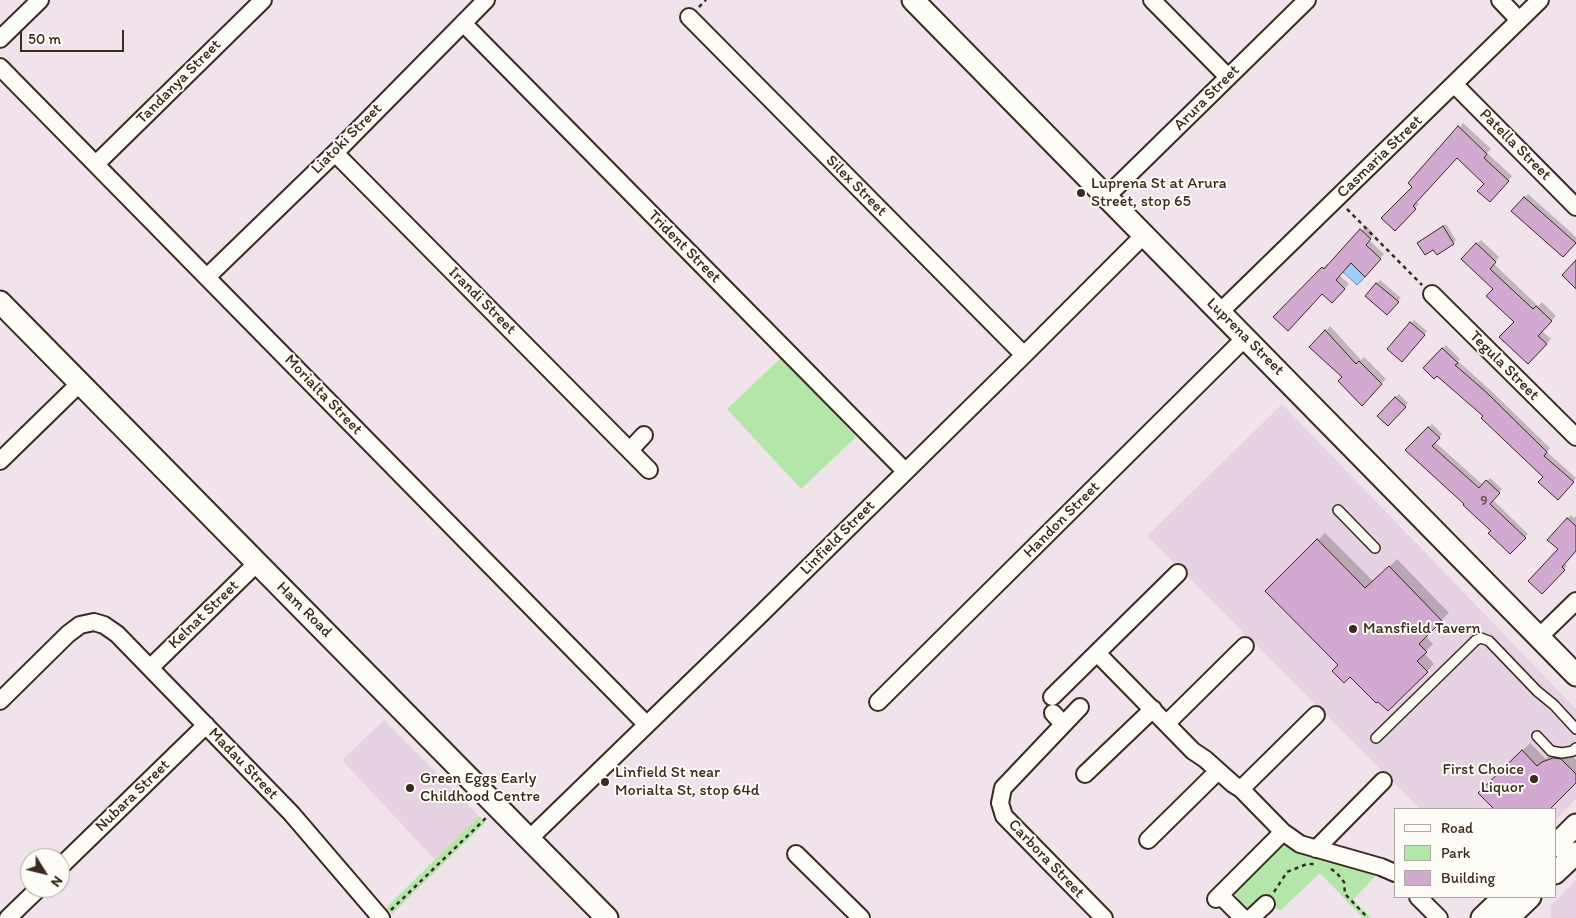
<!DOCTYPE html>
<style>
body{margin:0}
#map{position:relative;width:1576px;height:918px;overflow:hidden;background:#f0e3ec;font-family:Itim,sans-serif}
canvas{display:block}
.legend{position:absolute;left:1394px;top:808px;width:162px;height:90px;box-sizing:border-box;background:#fdfcf7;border:1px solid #afa8a0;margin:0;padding:6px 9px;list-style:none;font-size:15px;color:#3b2a1e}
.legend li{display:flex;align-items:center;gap:10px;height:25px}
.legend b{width:25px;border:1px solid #afa8a0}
.north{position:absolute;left:20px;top:848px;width:50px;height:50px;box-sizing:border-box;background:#fdfcf7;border:1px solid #afa8a0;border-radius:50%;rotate:126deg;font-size:14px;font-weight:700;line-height:20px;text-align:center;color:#3b2a1e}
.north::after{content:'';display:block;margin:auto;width:18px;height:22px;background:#3b2a1e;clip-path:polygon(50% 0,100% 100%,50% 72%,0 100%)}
.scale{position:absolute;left:20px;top:30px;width:104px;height:22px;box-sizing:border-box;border:2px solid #3b2a1e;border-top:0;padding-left:6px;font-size:15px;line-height:18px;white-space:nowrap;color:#3b2a1e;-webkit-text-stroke:4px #fdfcf7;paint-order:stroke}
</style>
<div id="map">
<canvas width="1576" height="918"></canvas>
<ul class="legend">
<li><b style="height:6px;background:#fdfcf7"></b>Road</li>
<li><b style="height:14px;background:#b3e7a9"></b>Park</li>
<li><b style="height:14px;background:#d2aad1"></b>Building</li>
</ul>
<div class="north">N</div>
<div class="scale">50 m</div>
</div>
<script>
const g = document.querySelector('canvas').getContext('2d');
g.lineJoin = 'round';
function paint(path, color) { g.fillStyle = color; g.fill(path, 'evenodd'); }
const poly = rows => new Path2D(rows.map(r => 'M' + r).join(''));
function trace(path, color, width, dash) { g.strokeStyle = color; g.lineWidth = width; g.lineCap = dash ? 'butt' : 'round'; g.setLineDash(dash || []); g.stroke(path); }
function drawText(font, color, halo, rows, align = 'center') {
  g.font = font + ' Itim,sans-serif'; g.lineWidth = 4; g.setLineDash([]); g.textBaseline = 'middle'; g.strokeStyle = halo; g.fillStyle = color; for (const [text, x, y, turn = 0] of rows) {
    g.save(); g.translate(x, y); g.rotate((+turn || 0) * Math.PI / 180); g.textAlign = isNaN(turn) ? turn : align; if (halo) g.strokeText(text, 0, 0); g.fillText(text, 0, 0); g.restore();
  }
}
paint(poly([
 [1282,404,1576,709,1576,799,1555,820,1555,809,1420,809,1147,536],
 [384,720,479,816,435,860,342,760],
 [1576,880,1576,918,1551,918,1550,906]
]), '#e7d2e4');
paint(poly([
 [782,357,856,437,801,489,727,409],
 [479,816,485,823,392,914,386,908],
 [1282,844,1294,851,1378,873,1353,900,1371,918,1363,918,1320,873,1280,911,1264,896,1253,907,1248,909,1243,906,1239,902,1234,891]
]), '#b3e7a9');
const water = poly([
 [1351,263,1365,277,1357,285,1343,272,1351,263]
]);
paint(water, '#9fcefa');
trace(water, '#778ca2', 1);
paint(poly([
 [1463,123,1491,149,1487,153,1512,176,1490,201,1486,184,1457,156,1416,201,1419,204,1395,229,1413,187],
 [1528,194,1576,237,1576,241,1563,255,1513,211],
 [1446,224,1456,240,1453,243,1434,248,1418,243],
 [1366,226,1374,234,1369,240,1384,254,1365,275,1351,262,1339,275,1349,284,1332,301,1323,293,1275,317,1327,264,1329,265],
 [1481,240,1499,257,1494,264,1538,306,1542,302,1556,316,1542,331,1551,339,1528,363,1516,322,1494,289,1463,259],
 [1380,280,1401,298,1387,314,1367,295],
 [1414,320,1427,331,1405,357,1411,323],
 [1330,326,1361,360,1364,357,1386,379,1362,404,1344,377,1311,347],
 [1446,345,1460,359,1458,361,1489,389,1550,448,1547,452,1576,478,1558,498,1545,476,1484,416,1437,374,1424,368],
 [1399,394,1408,403,1388,424,1378,416],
 [1432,424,1442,434,1435,442,1483,485,1490,478,1502,489,1493,500,1528,534,1510,553,1492,531,1466,504,1407,450],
 [1571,515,1574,518,1576,516,1576,550,1565,563,1567,566,1542,592,1560,549,1567,519],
 [1325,533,1374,582,1397,559,1449,613,1425,636,1433,644,1424,653,1434,664,1388,710,1340,665,1266,591],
 [1530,743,1546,759,1550,755,1569,752,1576,760,1576,782,1548,809,1495,809,1480,793]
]), '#0003');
const building = poly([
 [1458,126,1487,154,1484,158,1509,181,1490,202,1477,191,1484,184,1457,158,1413,206,1416,209,1395,231,1381,218,1412,187,1408,183,1458,126],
 [1524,197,1576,243,1563,257,1511,211,1524,197],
 [1443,226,1454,244,1437,255,1433,250,1425,255,1417,243,1443,226],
 [1360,229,1371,239,1366,245,1381,259,1365,277,1351,263,1336,280,1345,289,1332,303,1322,294,1288,331,1273,317,1322,267,1324,269,1360,229],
 [1476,243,1496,262,1490,269,1533,309,1536,306,1552,321,1538,336,1547,344,1528,364,1499,337,1514,322,1486,296,1493,289,1461,259,1476,243],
 [1576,260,1576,289,1562,275,1576,260],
 [1376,283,1399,302,1387,315,1365,296,1376,283],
 [1410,322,1425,335,1402,362,1387,349,1410,322],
 [1325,330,1356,364,1359,361,1382,384,1362,406,1338,381,1342,377,1309,347,1325,330],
 [1442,348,1458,363,1455,365,1486,392,1547,452,1544,456,1574,482,1558,500,1538,482,1543,477,1481,418,1483,416,1437,376,1434,379,1423,368,1442,348],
 [1395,397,1406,407,1388,426,1377,416,1395,397],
 [1428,427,1440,438,1432,446,1479,488,1486,480,1500,493,1490,504,1526,538,1510,554,1488,533,1491,531,1463,505,1464,504,1405,450,1428,427],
 [1567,518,1576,526,1576,551,1562,567,1565,570,1542,594,1528,581,1558,549,1547,540,1567,518],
 [1317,539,1365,588,1389,566,1442,621,1419,644,1427,652,1417,661,1428,672,1388,711,1378,702,1376,703,1350,677,1344,683,1332,671,1338,665,1265,591,1317,539],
 [1522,750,1537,766,1542,762,1553,758,1561,759,1576,774,1576,783,1550,809,1494,809,1478,793,1522,750]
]);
paint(building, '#d2aad1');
trace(building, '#3b2a1e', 1);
const service = poly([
 [1338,510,1375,548],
 [1537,736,1551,751,1562,753,1573,751,1576,748],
 [1376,738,1476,640,1481,638,1489,641,1537,691,1554,705,1576,729]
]);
const minor = poly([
 [1152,0,1228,77],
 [1500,0,1519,20],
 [689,17,1024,355],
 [463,23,905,471],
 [0,39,40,0],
 [0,67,646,724],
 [1454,84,1576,207],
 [335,153,649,470],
 [96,164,263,0],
 [1107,196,1307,0],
 [207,277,335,153,486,0],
 [1432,294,1576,437],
 [1220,312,1540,0],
 [630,450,644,435],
 [0,461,80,383],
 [1539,637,1576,601],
 [1097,653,1193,751,1205,759,1233,784,1241,789,1283,832,1300,844,1381,867,1395,873],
 [150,668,258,562],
 [1052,697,1178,573],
 [0,701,68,634,80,625,94,622,104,625,117,634,291,813,381,918],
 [878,702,1246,337],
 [1080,707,1003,788,1000,803,1004,816,1104,918],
 [1053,713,1063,724],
 [1167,723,1245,646],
 [1085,774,1153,709],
 [1241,789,1316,715],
 [529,839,759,616,1024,355,1144,235],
 [1148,840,1218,771],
 [1316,849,1383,781],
 [796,854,861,918],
 [60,867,206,725],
 [1418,897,1439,918],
 [1216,899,1283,832],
 [1225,900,1243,918],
 [8,918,39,888],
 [1251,918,1266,904]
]);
const tertiary = poly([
 [913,0,1576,675],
 [0,302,607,918],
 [1555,846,1576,825],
 [1555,873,1576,853],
 [1482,918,1504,897],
 [1508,918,1530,897]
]);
trace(service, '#3b2a1e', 12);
trace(minor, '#3b2a1e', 20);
trace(tertiary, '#3b2a1e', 25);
trace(poly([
 [699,7,706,0],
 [1347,209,1422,285],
 [1331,869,1336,872,1344,882,1345,894,1368,918],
 [1274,892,1287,872,1307,864,1314,864],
 [391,910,486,818]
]), '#3b2a1e', 2.5, [4, 4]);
trace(service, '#fdfcf7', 9);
trace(minor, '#fdfcf7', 16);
trace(tertiary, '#fdfcf7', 21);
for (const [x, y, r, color] of [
 [1081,193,5,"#3b2a1e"],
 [1353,629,5,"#3b2a1e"],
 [1534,779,5,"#3b2a1e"],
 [605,782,5,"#3b2a1e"],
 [410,788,5,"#3b2a1e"]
]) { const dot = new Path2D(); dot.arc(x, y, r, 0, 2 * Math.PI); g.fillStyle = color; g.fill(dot); trace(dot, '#fdfcf7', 2); }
drawText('14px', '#614a4b', null, [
 ["9",1484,501]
]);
drawText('16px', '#3b2a1e', '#fdfcf7', [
 ["Tandanya Street",179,82,-45],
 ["Arura Street",1207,98,-45],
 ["Liatoki Street",347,139,-45],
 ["Patella Street",1515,145,45],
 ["Casmaria Street",1380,157,-44],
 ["Silex Street",856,186,45],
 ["Trident Street",684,247,45],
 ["Irandi Street",482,301,45],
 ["Luprena Street",1245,337,45],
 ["Tegula Street",1504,366,45],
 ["Morialta Street",323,395,46],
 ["Handon Street",1062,520,-45],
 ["Linfield Street",838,538,-45],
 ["Ham Road",304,610,45],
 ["Kelnat Street",204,615,-44],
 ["Madau Street",243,764,46],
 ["Nubara Street",133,796,-44],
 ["Carbora Street",1046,859,46]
]);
drawText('16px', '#3b2a1e', '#fdfcf7', [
 ["Luprena St at Arura",1091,184],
 ["Street, stop 65",1091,202],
 ["Mansfield Tavern",1363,629],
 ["First Choice",1524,770,"right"],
 ["Liquor",1524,788,"right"],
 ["Linfield St near",615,773],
 ["Morialta St, stop 64d",615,791],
 ["Green Eggs Early",420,779],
 ["Childhood Centre",420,797]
], 'left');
</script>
